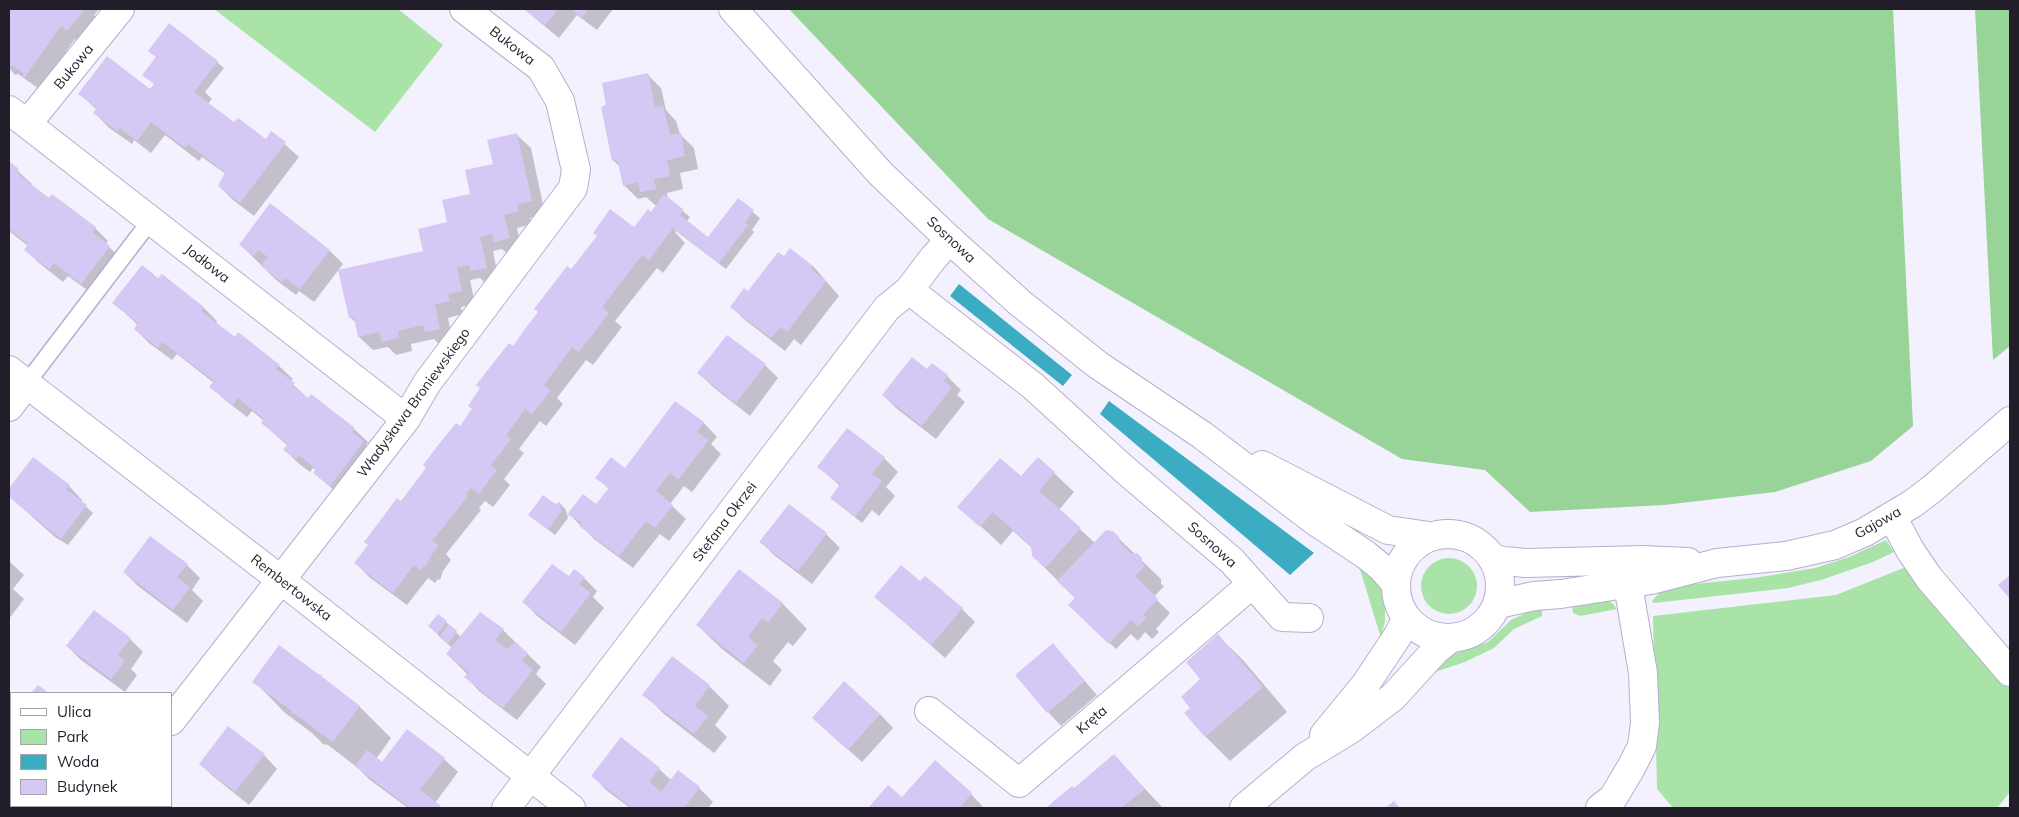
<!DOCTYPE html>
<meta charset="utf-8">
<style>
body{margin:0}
#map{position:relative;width:2019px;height:817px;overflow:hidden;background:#f4f1fe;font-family:Mulish,sans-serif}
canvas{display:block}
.frame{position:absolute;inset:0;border:10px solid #211e2a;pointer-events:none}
.legend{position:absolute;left:10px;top:692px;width:162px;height:115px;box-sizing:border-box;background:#fff;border:1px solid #a6a5aa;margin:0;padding:6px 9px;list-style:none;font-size:15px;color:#211e2a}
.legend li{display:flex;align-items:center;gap:10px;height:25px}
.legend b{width:25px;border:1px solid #a6a5aa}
</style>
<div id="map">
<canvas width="2019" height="817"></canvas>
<div class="frame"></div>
<ul class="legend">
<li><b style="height:6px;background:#fff"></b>Ulica</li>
<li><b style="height:14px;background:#a9e3a8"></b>Park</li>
<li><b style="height:14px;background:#3cacc3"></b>Woda</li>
<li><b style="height:14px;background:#d5c8f5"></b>Budynek</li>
</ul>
</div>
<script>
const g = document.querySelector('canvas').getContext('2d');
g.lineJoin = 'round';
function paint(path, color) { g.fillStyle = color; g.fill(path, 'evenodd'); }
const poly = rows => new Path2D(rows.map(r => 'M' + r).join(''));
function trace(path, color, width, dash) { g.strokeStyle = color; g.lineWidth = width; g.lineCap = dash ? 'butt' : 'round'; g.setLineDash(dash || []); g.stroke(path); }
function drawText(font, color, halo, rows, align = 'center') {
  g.font = font + ' Mulish,sans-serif'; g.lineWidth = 4; g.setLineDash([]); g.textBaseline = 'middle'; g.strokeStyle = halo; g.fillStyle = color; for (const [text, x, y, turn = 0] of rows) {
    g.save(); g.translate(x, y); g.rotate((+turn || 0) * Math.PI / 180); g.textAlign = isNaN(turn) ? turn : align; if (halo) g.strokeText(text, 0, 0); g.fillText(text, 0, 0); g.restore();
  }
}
paint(poly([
 [214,9,398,9,443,45,375,132],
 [1886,540,1894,552,1873,562,1821,580,1788,588,1654,603,1652,601,1660,592,1674,586,1754,578,1815,568,1849,557],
 '1421 586a28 28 0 1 1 56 0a28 28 0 1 1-56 0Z',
 [1921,561,2010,681,2010,792,1997,808,1673,808,1657,789,1653,616,1836,595],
 [1358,563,1379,583,1383,592,1385,602,1385,621,1381,638],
 [1606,599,1612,603,1617,609,1580,616,1573,613,1572,603],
 [1542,608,1542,616,1514,629,1494,648,1465,662,1435,672,1452,655,1488,642,1511,620,1528,612]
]), '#a9e3a8');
paint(poly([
 [789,9,1893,9,1913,426,1871,461,1775,492,1664,505,1530,512,1485,470,1402,459,988,219],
 [1975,9,2010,9,2010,346,1993,360]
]), '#98d498');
paint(poly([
 [959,284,1072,375,1063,386,950,296],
 [1109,401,1314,553,1290,575,1100,414]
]), '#3cacc3');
paint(poly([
 [9,9,99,9,94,15,99,21,82,43,75,39,66,51,72,57,46,94,18,74,15,75,9,68],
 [524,9,613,9,597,30,577,15,559,38],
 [150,51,217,62,224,68,205,92,212,99,208,104,234,124,266,140,272,133,299,157,254,216,233,200,219,186,226,174,202,157,199,161,165,135,151,153,134,140,132,144,108,127,95,113,97,110,80,94,150,91,155,85,144,75,157,58],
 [648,75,661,88,666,110,676,121,680,134,694,148,698,169,680,173,683,189,667,193,668,199,690,217,686,222,709,239,738,200,760,218,752,230,754,232,726,269,676,231,675,232,685,243,663,273,657,268,615,321,622,327,593,365,586,360,577,372,557,398,563,404,546,426,540,421,519,449,524,453,504,479,510,485,493,507,485,501,479,508,481,510,446,554,451,560,443,571,440,580,438,579,435,583,428,578,407,605,369,577,356,563,460,427,513,348,572,271,634,229,658,205,655,205,646,197,638,199,624,185,620,167,613,160,608,106],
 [517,135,531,148,545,214,530,218,532,224,517,228,522,252,509,255,502,249,493,251,499,281,486,284,480,278,470,280,475,304,461,307,463,314,448,318,453,342,440,345,434,339,411,344,412,351,396,355,388,347,373,350,359,337,357,324,350,317,425,252],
 [9,163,32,184,31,186,95,228,108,241,106,244,123,260,95,296,68,276,63,282,39,263,26,250,28,246,9,231],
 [270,205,330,251,343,264,314,302,299,291,296,295,276,280,240,244],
 [813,266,839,296,801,345,794,339,785,351,745,320,731,306,748,292],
 [162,275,204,308,217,321,216,323,235,338,279,366,293,379,290,382,309,399,354,429,368,442,366,445,376,456,344,499,314,473,316,470,313,468,310,472,298,463,285,450,288,446,262,423,264,421,252,411,247,417,225,400,211,387,214,383,177,354,172,360,149,343,135,329,138,325,114,303,158,279],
 [765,365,778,378,750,416,713,387,699,373],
 [928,371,947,376,961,390,957,395,965,402,936,439,897,409,883,395],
 [675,403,704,423,717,437,711,444,721,454,692,492,684,486,670,504,686,519,669,541,660,534,633,568,594,539,570,515,596,506,609,489,597,478,625,470],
 [847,430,884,458,898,472,886,487,895,496,879,516,872,510,862,523,831,498,840,486,819,467],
 [33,459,69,486,82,500,81,502,93,513,68,545,55,537,9,496,9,490],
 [1054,473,1074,492,1059,510,1095,543,1112,532,1161,579,1161,584,1164,586,1154,597,1170,613,1156,629,1159,632,1152,639,1145,632,1138,641,1131,634,1116,649,1090,625,1076,599,1033,556,1032,548,1013,531,1001,545,959,506,1021,478],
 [560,503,566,510,568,518,555,535,529,514],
 [789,505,826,534,840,548,812,584,774,555,761,542],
 [9,561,24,575,13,589,24,599,9,619],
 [187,565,200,578,192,590,203,601,187,623,138,586,124,572],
 [739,570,783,604,807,629,793,646,788,642,773,661,782,670,770,686,722,649,697,625],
 [569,578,584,578,597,591,593,597,604,608,575,645,537,616,524,602],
 [921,583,962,609,975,622,945,658,901,619],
 [480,613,503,630,541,667,536,674,546,684,517,720,479,691,466,677,468,675,447,654,452,648,436,633,446,622,461,637],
 [1218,636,1243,660,1287,712,1230,761,1205,736,1192,708],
 [130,639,143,652,131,669,137,675,125,692,81,660,67,646],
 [1053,645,1097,695,1061,726,1048,712],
 [672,658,709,686,729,706,715,725,727,737,714,753,664,714,644,694],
 [254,681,328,683,359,706,391,738,376,759,382,764,444,759,458,772,435,803,441,808,408,808,370,780,358,768,328,745,323,744,312,733,285,713],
 [880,714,893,728,862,762,827,731],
 [264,755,277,769,249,805,214,777,200,764],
 [1114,756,1163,808,1052,808,1050,806,1074,789],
 [935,762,971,794,984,808,869,808,888,787,903,799],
 [659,769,672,781,679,772,699,788,713,802,708,808,630,808,606,790,593,776],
 [9,787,11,789,11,806,26,806,24,808,9,808]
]), '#0003');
paint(poly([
 [9,9,85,9,67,31,61,26,24,78,22,76,24,74,12,65,10,67,9,66],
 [524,9,558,9,545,25],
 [571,9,589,9,582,17],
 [169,23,218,61,194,92,234,122,238,118,266,139,271,131,286,142,240,203,218,186,225,172,188,144,185,148,151,122,137,141,120,128,117,131,93,113,97,108,78,94,107,56,150,89,154,84,142,75,156,57,148,51],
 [648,73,655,107,663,106,670,135,681,133,685,156,667,160,670,176,654,179,656,189,640,192,638,182,623,186,617,159,612,161,601,107,606,105,602,83],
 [517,133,532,201,517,204,519,211,504,215,510,238,494,242,492,234,480,237,487,268,471,271,469,265,457,267,462,291,448,294,450,301,435,304,440,329,425,332,423,325,398,331,399,338,382,342,379,332,358,337,354,317,349,318,338,270,423,251,418,229,447,222,442,200,470,194,465,170,493,164,487,140],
 [9,161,19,169,17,173,32,185,49,198,52,194,96,227,92,232,110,246,81,284,54,263,49,269,24,250,28,244,9,229],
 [664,194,684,210,680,215,708,237,738,198,754,210,745,223,748,225,719,263,673,228,649,260,642,255,602,307,609,313,579,352,572,347,544,385,551,390,532,414,525,409,506,435,511,439,491,465,497,470,479,494,471,488,466,494,468,496,432,541,439,545,430,557,426,567,424,566,420,570,414,565,393,593,354,563,368,545,364,542,397,498,401,501,426,468,423,465,439,444,456,423,460,426,472,409,468,406,480,388,476,385,509,343,513,346,525,329,538,312,534,309,567,266,571,269,597,236,593,233,610,209,634,227,648,209,651,212],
 [270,203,330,250,300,289,285,278,282,282,261,266,268,257,258,250,254,256,239,245],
 [790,248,813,266,811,269,826,281,787,332,780,327,771,338,730,307,744,288,748,291,778,252,784,256],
 [142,265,158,278,162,274,204,307,201,311,235,337,238,332,280,365,276,369,295,383,292,386,308,398,311,394,355,428,352,432,364,441,330,486,313,473,316,469,299,455,296,459,283,450,288,444,261,423,264,419,238,398,233,405,209,387,214,381,188,361,162,342,158,348,134,329,138,323,112,303],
 [727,335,766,364,736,403,697,373],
 [912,357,927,369,932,363,948,375,944,381,952,387,922,426,882,395],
 [675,401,704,422,697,432,709,440,678,480,670,473,656,491,673,505,655,528,646,521,619,556,579,526,582,522,568,515,569,512,583,494,596,504,609,488,595,478,611,457,625,468],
 [847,428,885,457,872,474,882,481,855,517,830,498,840,484,817,467],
 [33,457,70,485,66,489,87,505,61,539,9,497,9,488],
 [1038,457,1055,472,1039,491,1081,528,1045,568,1032,556,1031,546,993,512,980,527,957,507,1000,458,1021,476],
 [543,495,555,504,560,502,561,511,548,530,528,515],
 [789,504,827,533,798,571,759,542],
 [1106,530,1113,531,1119,537,1120,543,1132,554,1137,553,1142,558,1142,563,1145,566,1135,576,1158,599,1143,615,1146,618,1138,626,1131,620,1109,644,1068,605,1075,598,1057,581],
 [150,536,188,564,177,577,190,587,173,610,123,572],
 [552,564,569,576,574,569,585,577,579,584,591,593,561,632,522,602],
 [901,565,920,581,925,576,963,608,931,645,874,597],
 [739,569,783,603,768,623,762,618,748,637,758,645,744,663,696,625],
 [2010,575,2010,599,1998,585],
 [94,610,131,638,118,655,125,661,111,679,66,646],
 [480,612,504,629,495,640,507,649,515,642,528,653,522,661,533,670,503,708,464,677,469,672,446,654],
 [438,614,447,621,437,634,428,626],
 [449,624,457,631,448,644,439,637],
 [1218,634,1263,687,1205,737,1184,713,1190,708,1181,697,1200,679,1186,662],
 [1053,643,1085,681,1047,713,1015,675],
 [279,645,318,674,322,675,321,676,360,706,333,742,295,714,290,713,292,711,252,682],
 [672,656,710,685,695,706,708,716,694,734,642,695],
 [844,681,880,714,848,750,812,718],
 [38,685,49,693,31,693],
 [11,707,11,725,9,723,9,710],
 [228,726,265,754,235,792,199,764],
 [407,729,445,758,420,790,441,806,439,808,410,808,355,766,367,750,382,762],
 [621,737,660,768,649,782,661,792,678,770,700,787,684,808,632,808,591,776],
 [1114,754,1145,789,1121,808,1050,808,1048,806,1072,786,1074,788],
 [935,760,972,793,959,808,868,808,888,785,902,797],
 [1394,801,1400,808,1385,808],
 [157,806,169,806,172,808,155,808]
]), '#d5c8f5');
const lane = poly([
 [26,384,151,220]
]);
const street = poly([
 [9,110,406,419],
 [27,124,120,9],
 [909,290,1033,386,1124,469,1232,561,1282,617,1309,618],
 [9,370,281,580,571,808],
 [9,407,26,384],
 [1892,516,1910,550,1929,578,2010,672],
 [929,711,1019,783,1252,584],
 [171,721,406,419,427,383,573,188,576,170,560,101,541,68,464,9],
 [104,808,106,806],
 [506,808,887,308,909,290,934,257,950,240],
 [1600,808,1613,798,1632,766,1642,746,1645,723,1643,673,1624,561]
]);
const secondary = poly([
 [733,9,880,173,950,240,1020,303,1098,365,1202,435,1315,521,1366,555,1382,568,1396,584],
 [1262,465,1388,530,1429,536],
 '1396 586a52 52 0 1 1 104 0a52 52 0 1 1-104 0Z',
 [1493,558,1503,561,1526,563,1643,560,1688,562],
 [1498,604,1534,596,1561,594,1651,580,1717,563,1786,556,1835,545,1865,532,1912,504,1932,489,2010,421],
 [1324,735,1365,685,1397,637,1407,618],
 [1244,808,1305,757,1351,729,1393,697,1435,651,1451,638]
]);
trace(lane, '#b7aece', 19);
trace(street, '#b7aece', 30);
trace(secondary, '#b7aece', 30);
trace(lane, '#fff', 16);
trace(street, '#fff', 28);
trace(secondary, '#fff', 28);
drawText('14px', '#211e2a', '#fff', [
 ["Bukowa",512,46,38],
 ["Bukowa",74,67,-51],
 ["Sosnowa",951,240,43],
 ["Jodłowa",207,264,38],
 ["Władysława Broniewskiego",414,403,-54],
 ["Stefana Okrzei",725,522,-53],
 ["Gajowa",1878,523,-29],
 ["Sosnowa",1212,545,42],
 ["Rembertowska",291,588,38],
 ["Kręta",1092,720,-40]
]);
</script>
